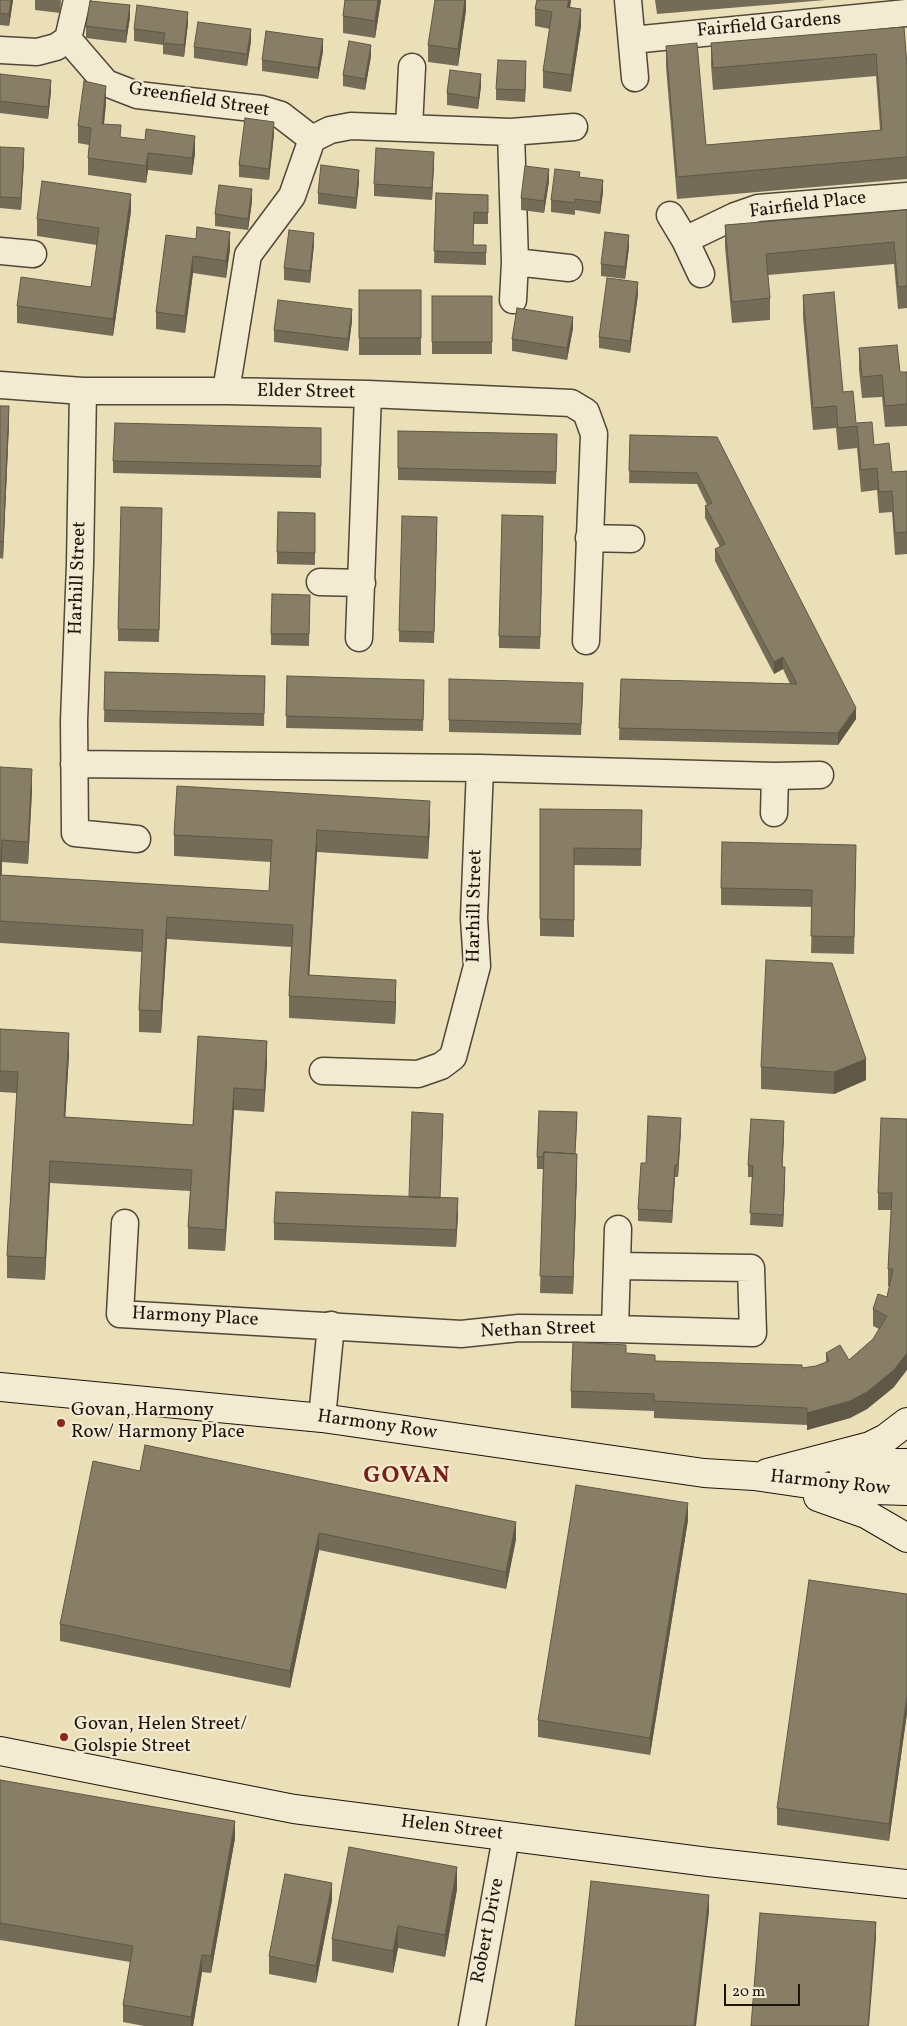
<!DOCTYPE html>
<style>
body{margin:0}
#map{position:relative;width:907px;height:2026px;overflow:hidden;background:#ebdfb8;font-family:Vollkorn,serif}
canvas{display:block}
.scale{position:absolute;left:724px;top:1984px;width:76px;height:22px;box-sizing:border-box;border:2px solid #1d140d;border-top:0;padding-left:6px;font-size:15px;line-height:18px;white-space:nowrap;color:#1d140d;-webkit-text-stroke:4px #f2ead1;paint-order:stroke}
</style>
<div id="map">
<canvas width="907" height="2026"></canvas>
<div class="scale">20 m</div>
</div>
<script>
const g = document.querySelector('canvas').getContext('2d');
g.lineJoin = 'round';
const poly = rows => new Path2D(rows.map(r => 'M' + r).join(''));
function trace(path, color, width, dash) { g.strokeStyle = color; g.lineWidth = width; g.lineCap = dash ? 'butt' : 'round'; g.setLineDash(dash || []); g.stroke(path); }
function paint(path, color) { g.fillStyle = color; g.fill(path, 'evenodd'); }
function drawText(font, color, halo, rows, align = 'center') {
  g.font = font + ' Vollkorn,serif'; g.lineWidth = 4.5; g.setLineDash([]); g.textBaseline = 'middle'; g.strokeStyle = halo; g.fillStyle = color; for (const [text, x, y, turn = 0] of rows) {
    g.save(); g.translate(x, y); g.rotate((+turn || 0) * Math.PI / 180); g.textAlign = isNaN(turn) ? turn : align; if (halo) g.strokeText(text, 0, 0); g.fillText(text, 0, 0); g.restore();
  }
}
const street = poly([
 [628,0,635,78],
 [68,39,106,83,137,95,261,109,281,115,312,139],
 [632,40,907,13],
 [0,50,37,52,56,47,68,39,77,0],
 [409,128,412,67],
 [511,132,515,262,513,300],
 [670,215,685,240,701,274],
 [685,240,735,216,758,208,907,196],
 [0,251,33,254],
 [515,262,569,268],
 [0,385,83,391,226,391,368,394,571,403,586,412,594,434,586,641],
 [83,391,80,564,74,721,75,833,137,839],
 [226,391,248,255,292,196,312,139,330,130,351,126,511,132,574,127],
 [589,538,631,539],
 [320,582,362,583],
 [359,638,368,394],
 [74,764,480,768,474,918,477,966,453,1057,441,1066,418,1074,323,1071],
 [480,768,775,776,820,775],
 [774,813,775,776],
 [125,1223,120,1314,461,1334,519,1328,615,1329],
 [618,1266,751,1268,753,1333,615,1329,618,1229],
 [322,1418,331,1325],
 [472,2026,506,1837]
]);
const secondary = poly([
 [0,1387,322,1418,704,1473,754,1476,843,1489,907,1491],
 [842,1465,862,1463,907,1463],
 [767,1473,870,1446,886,1438,907,1422],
 [818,1497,866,1514,907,1538],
 [0,1751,294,1809,708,1862,907,1884]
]);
trace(street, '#504738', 29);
trace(secondary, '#1d140d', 30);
trace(street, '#f2ead1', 26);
trace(secondary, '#f2ead1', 28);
paint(poly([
 [0,0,13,0,9,26,0,25],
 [35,0,61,0,60,13,35,10],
 [345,0,381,0,375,38,343,33,343,16],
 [466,0,466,10,458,66,428,62,428,45],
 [537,0,571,0,570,8,581,26,571,92,543,88,543,71,550,29,535,26,535,9],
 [655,0,826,0,657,14],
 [130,17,126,43,86,38,86,26],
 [188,23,184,57,163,54,163,45,134,41,134,29],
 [904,27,907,66,907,179,677,199,666,67,666,46,706,145,880,130,876,76,713,90,711,65,711,43],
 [251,41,247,66,194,58,194,47],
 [323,51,318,79,262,71,262,60],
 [371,56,365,90,343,86,343,75],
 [526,73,525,102,496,100,496,89],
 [0,77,51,91,48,119,0,113],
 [481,86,478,109,447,105,447,93],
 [106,103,104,124,121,137,195,153,192,175,148,170,146,183,88,175,88,158,89,145,78,143,78,126],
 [274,134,269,180,239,177,239,165],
 [0,147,24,160,21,210,0,208],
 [434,164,432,200,374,196,374,184],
 [580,177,603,192,600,214,575,210,575,215,551,212,551,200],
 [549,181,544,213,521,210,521,198],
 [359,182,356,209,318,204,318,193],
 [436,193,488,207,488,224,474,224,473,245,486,245,486,265,434,263],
 [252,201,248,230,215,226,215,214],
 [907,210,907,308,898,309,894,264,768,275,770,298,770,320,732,323,725,247,725,225],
 [131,211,113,336,17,323,17,306,91,287,97,245,37,236,37,219],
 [166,235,230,249,226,278,193,273,185,333,156,329,156,312],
 [314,244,310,283,284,280,284,268],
 [629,247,625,279,601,276,601,264],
 [359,290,421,290,421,355,359,355],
 [638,294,630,353,599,348,599,337],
 [803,295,856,423,874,445,892,472,907,471,907,554,895,555,892,512,879,513,877,490,861,492,857,448,838,450,836,428,813,430,803,317],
 [432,296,492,296,492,354,432,354],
 [352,321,348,351,274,342,274,330],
 [573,328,567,360,512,351,512,339],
 [859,348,900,372,907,372,907,426,885,427,882,397,862,398,859,370],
 [0,406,9,423,3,559,0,558],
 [321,428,321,478,113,473,113,461],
 [398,431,557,434,556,484,398,480],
 [630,435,717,437,856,719,838,745,619,740,621,679,790,684,783,669,774,674,715,561,715,549,720,547,705,518,705,506,707,505,697,484,629,483],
 [162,508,159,642,118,641,118,629],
 [315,513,315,565,277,564,277,552],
 [543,528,540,649,499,648,499,636],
 [437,529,434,643,399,642,399,631],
 [310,595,309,646,271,645,271,634],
 [105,672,265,676,264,726,104,722],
 [287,676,424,692,423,731,286,728],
 [449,679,583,694,581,735,449,732],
 [0,767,32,791,28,864,2,862,2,875,269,891,271,862,174,856,174,835,430,823,428,859,317,852,309,975,396,1002,395,1024,289,1018,289,996,291,947,167,939,161,1033,139,1032,139,1010,142,952,0,943],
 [540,809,642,810,641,866,574,865,574,937,540,936],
 [856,862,854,954,811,953,812,907,721,905,721,888],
 [0,1029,69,1055,65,1117,193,1125,198,1036,267,1063,264,1112,234,1110,225,1251,188,1249,188,1227,190,1191,50,1183,45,1280,7,1278,7,1256,17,1093,0,1092],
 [866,1059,866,1080,834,1094,761,1089,761,1067],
 [907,1119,894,1387,867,1409,850,1418,807,1430,807,1425,654,1418,654,1411,571,1408,571,1391,626,1353,655,1361,802,1368,816,1366,826,1362,826,1353,849,1360,873,1339,879,1329,873,1326,873,1309,887,1297,890,1286,888,1286,888,1269,891,1210,878,1210,878,1193],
 [577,1124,575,1154,577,1171,573,1294,540,1293,543,1169,537,1169,537,1157],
 [443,1125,440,1198,458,1215,456,1247,274,1240,274,1223,409,1197],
 [681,1129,678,1177,675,1177,672,1223,638,1221,638,1209,646,1163],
 [784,1133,782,1167,785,1179,783,1227,750,1225,752,1177,748,1177,748,1165],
 [140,1471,516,1539,506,1589,319,1550,290,1688,60,1641,60,1624],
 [688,1520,650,1755,538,1737,538,1720],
 [907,1594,907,1713,889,1841,777,1825,777,1808],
 [0,1780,235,1838,211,1973,202,1972,193,2026,144,2026,123,2022,123,2005,130,1962,0,1940],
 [457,1889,445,1957,398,1948,393,1973,332,1961,332,1939],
 [332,1900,316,1983,269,1974,269,1956]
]), '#756c58');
paint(poly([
 [11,0,13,0,9,26,9,14],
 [378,0,381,0,375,38,375,21],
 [465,0,466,0,466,10,458,66,458,49],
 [569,0,571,0,567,24,567,7],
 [130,5,130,17,126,43,126,31],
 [581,9,581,26,571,92,571,75],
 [188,12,188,23,184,57,184,45],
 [251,29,251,41,247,66,247,54],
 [323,39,323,51,318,79,318,68],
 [371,45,371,56,365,90,365,79],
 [526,61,526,73,525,102,525,90],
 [481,74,481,86,478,109,478,98],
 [51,80,51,91,48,119,48,107],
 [106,86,106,103,102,141,102,124],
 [274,122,274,134,269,180,269,169],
 [195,136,195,153,192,175,192,158],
 [24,148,24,160,21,210,21,198],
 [434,152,434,164,432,200,432,188],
 [148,153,148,170,146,183,146,166],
 [549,169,549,181,544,213,544,201],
 [359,170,359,182,356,209,356,198],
 [603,180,603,192,600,214,600,202],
 [252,189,252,201,248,230,248,219],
 [131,194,131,211,113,336,113,319],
 [230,232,230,249,226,278,226,261],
 [314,233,314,244,310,283,310,271],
 [629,235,629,247,625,279,625,267],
 [193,256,193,273,185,333,185,316],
 [638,282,638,294,630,353,630,341],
 [352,309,352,321,348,351,348,339],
 [573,317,573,328,567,360,567,348],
 [9,406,9,423,3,559,3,542],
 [783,657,783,669,774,674,774,662],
 [856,708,856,719,838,745,838,733],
 [32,769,32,791,28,864,28,842],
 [430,801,430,823,428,859,428,837],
 [317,830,317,852,308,997,308,975],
 [2,840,2,862,0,897,0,875],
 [167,917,167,939,161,1033,161,1011],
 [396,980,396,1002,395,1024,395,1002],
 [69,1033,69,1055,64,1139,64,1117],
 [267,1041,267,1063,264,1112,264,1090],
 [866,1059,866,1080,834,1094,834,1072],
 [234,1088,234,1110,225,1251,225,1230],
 [681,1118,681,1129,678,1177,678,1165],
 [784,1121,784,1133,782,1179,782,1167],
 [577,1154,577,1171,573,1294,573,1277],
 [50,1161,50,1183,45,1280,45,1258],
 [675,1165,675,1177,672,1223,672,1211],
 [785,1167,785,1179,783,1227,783,1215],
 [458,1198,458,1215,456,1247,456,1230],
 [907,1353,907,1370,894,1387,867,1409,850,1418,807,1430,807,1413],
 [688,1503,688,1520,650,1755,650,1738],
 [516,1522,516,1539,506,1589,506,1572],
 [319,1533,319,1550,290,1688,290,1671],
 [907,1696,907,1713,889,1841,889,1824],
 [235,1821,235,1838,211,1973,211,1956],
 [457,1867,457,1889,445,1957,445,1935],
 [332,1883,332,1900,316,1983,316,1966],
 [709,1895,709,1912,696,2026,694,2026],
 [876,1922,876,1939,869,2026,868,2026],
 [398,1926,398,1948,393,1973,393,1951],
 [202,1955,202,1972,193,2026,191,2026,191,2017]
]), '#5f5847');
const building = poly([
 [0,0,11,0,9,14,0,13,0,0],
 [345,0,378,0,375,21,343,16,345,0],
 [435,0,465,0,458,49,428,45,435,0],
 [537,0,569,0,567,7,581,9,571,75,543,71,552,12,535,9,537,0],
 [90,1,130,5,126,31,86,26,90,1],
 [137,5,188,12,184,45,163,43,165,33,134,29,137,5],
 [198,22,251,29,247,54,194,47,198,22],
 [904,27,907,66,907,157,677,177,666,46,697,43,706,145,882,130,876,54,713,68,711,43,904,27],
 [266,31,323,39,318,68,262,60,266,31],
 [349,41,371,45,365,79,343,75,349,41],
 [498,60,526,61,525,90,496,89,498,60],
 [450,70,481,74,478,98,447,93,450,70],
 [0,74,51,80,48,107,0,101,0,74],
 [84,81,106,86,102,124,121,125,120,137,145,140,146,129,195,136,192,158,148,153,146,166,88,158,91,128,78,126,84,81],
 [245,118,274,122,269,169,239,165,245,118],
 [0,147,24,148,21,198,0,197,0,147],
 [376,148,434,152,432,188,374,184,376,148],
 [321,165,359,170,356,198,318,193,321,165],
 [525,166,549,169,544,201,521,198,525,166],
 [555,169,580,172,579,177,603,180,600,202,575,199,575,203,551,200,555,169],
 [42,181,131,194,113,319,17,306,21,277,91,287,99,228,37,219,42,181],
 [219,185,252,189,248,219,215,214,219,185],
 [436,193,488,195,488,213,474,212,473,245,486,245,486,253,434,251,436,193],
 [907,210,907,286,898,287,894,242,766,254,770,298,732,302,725,225,907,210],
 [197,227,230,232,226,261,193,256,185,316,156,312,166,235,196,239,197,227],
 [289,230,314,233,310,271,284,268,289,230],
 [605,232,629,235,625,267,601,264,605,232],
 [607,278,638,282,630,341,599,337,607,278],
 [359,290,421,290,421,338,359,338,359,290],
 [834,292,843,392,853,391,856,423,872,422,874,445,889,443,892,472,907,471,907,532,895,533,892,491,879,492,877,468,861,470,857,426,838,428,836,406,813,408,803,295,834,292],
 [432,296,492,296,492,342,432,342,432,296],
 [278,300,352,309,348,339,274,330,278,300],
 [517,308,573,317,567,348,512,339,517,308],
 [897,345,900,372,907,372,907,404,885,406,882,375,862,377,859,348,897,345],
 [0,406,9,406,3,542,0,541,0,406],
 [115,423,321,428,321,466,113,461,115,423],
 [398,431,557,434,556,472,398,468,398,431],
 [630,435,717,437,856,708,838,733,619,728,621,679,797,684,783,657,774,662,715,549,725,544,705,506,712,503,697,473,629,471,630,435],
 [121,507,162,508,159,630,118,629,121,507],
 [278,512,315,513,315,553,277,552,278,512],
 [502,515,543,516,540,637,499,636,502,515],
 [402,516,437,517,434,632,399,631,402,516],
 [272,594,310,595,309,634,271,634,272,594],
 [105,672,265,676,264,714,104,710,105,672],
 [287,676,424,680,423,720,286,716,287,676],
 [449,679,583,683,581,724,449,720,449,679],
 [0,767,32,769,28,842,2,840,0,875,269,891,272,840,174,835,177,786,430,801,428,837,317,830,308,975,396,980,395,1002,289,996,293,925,167,917,161,1011,139,1010,143,930,0,921,0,767],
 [540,809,642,810,641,849,574,848,574,920,540,919,540,809],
 [722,842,856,845,854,937,811,936,812,890,721,888,722,842],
 [766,960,832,963,866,1059,834,1072,761,1067,766,960],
 [0,1029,69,1033,64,1117,193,1125,198,1036,267,1041,264,1090,234,1088,225,1230,188,1227,192,1170,50,1161,45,1258,7,1256,18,1072,0,1071,0,1029],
 [539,1111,577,1112,575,1154,544,1152,543,1157,537,1157,539,1111],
 [412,1112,443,1114,440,1198,409,1197,412,1112],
 [648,1116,681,1118,678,1165,675,1165,672,1211,638,1209,641,1163,646,1163,648,1116],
 [881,1118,907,1119,907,1353,894,1370,867,1392,850,1401,807,1413,807,1408,654,1401,654,1394,571,1391,573,1342,626,1345,626,1353,655,1355,655,1361,802,1365,802,1368,816,1366,829,1361,826,1353,840,1345,849,1360,873,1339,887,1316,873,1309,878,1294,887,1297,893,1269,888,1269,892,1193,878,1193,881,1118],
 [751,1119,784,1121,782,1167,785,1167,783,1215,750,1213,753,1166,748,1165,751,1119],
 [544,1152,577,1154,573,1277,540,1276,544,1152],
 [276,1192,458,1198,456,1230,274,1223,276,1192],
 [145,1445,516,1522,506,1572,319,1533,290,1671,60,1624,93,1461,140,1471,145,1445],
 [576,1485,688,1503,650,1738,538,1720,576,1485],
 [809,1580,907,1594,907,1696,889,1824,777,1808,809,1580],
 [0,1780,235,1821,211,1956,202,1955,191,2017,123,2005,133,1946,0,1923,0,1780],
 [349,1847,457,1867,445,1935,398,1926,393,1951,332,1939,349,1847],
 [285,1874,332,1883,316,1966,269,1956,285,1874],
 [591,1881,709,1895,694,2026,575,2026,591,1881],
 [760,1913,876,1922,868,2026,751,2026,760,1913]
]);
paint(building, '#887e66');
trace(building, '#5f5847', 1);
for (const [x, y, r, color] of [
 [61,1423,5,"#8f2418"],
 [64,1737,5,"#8f2418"]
]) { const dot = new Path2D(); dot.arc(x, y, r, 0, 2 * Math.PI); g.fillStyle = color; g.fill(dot); trace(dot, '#f2ead1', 2); }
drawText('19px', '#1d140d', '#f2ead1', [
 ["Fairfield Gardens",769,26,-5],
 ["Greenfield Street",199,101,9],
 ["Fairfield Place",808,206,-7],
 ["Elder Street",306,393,1],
 ["Harhill Street",79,578,-88],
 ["Harhill Street",476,906,-89],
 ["Harmony Place",195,1318,3],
 ["Nethan Street",538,1331,-2],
 ["Harmony Row",377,1426,8],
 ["Harmony Row",830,1484,6],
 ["Helen Street",452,1829,7],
 ["Robert Drive",489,1931,-79]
]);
drawText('19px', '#1d140d', '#f2ead1', [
 ["Govan, Harmony",71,1412],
 ["Row/ Harmony Place",71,1434],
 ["Govan, Helen Street/",74,1726],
 ["Golspie Street",74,1748]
], 'left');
g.letterSpacing = '1px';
drawText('bold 24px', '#7a1f14', '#f2ead1', [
 ["GOVAN",407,1478]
]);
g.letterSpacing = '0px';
</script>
